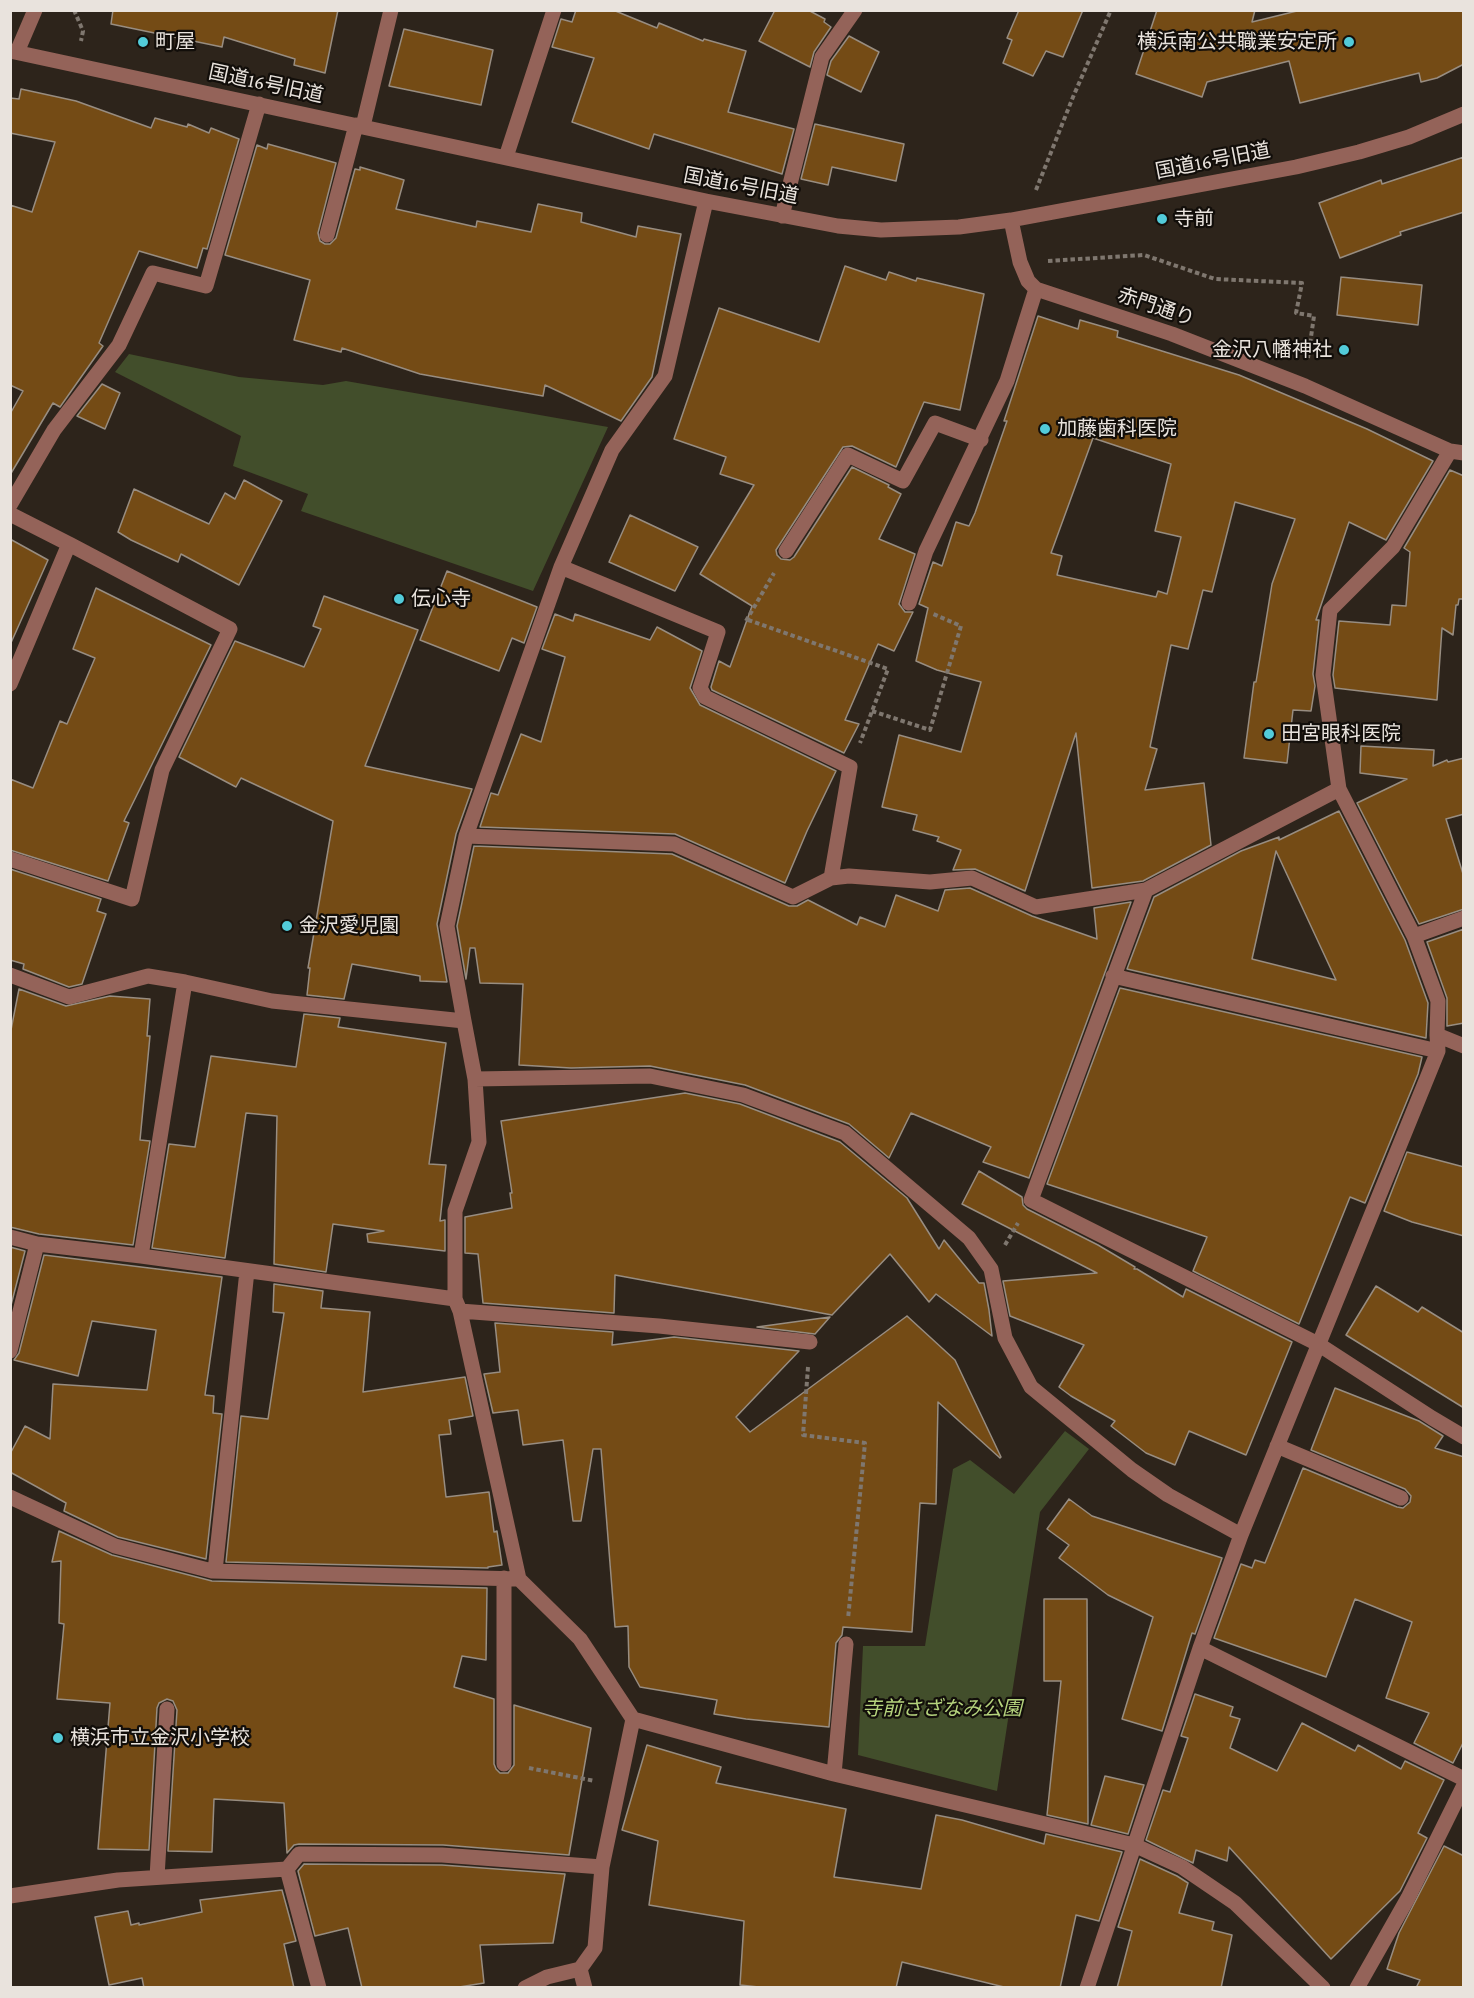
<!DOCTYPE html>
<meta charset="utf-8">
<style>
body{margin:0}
#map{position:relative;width:1474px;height:1998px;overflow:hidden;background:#2d241b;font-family:"Crimson Pro",serif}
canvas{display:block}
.frame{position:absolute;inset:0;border:12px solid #e9e3dd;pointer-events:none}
</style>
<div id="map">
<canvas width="1474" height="1998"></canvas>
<div class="frame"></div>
</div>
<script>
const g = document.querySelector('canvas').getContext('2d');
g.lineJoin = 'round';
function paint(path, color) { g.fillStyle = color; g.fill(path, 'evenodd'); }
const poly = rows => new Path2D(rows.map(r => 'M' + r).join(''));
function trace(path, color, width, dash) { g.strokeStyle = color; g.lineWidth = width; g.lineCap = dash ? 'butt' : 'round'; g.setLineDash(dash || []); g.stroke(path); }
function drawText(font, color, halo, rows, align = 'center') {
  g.font = font + ' "Crimson Pro","Noto Sans JP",serif'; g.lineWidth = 4.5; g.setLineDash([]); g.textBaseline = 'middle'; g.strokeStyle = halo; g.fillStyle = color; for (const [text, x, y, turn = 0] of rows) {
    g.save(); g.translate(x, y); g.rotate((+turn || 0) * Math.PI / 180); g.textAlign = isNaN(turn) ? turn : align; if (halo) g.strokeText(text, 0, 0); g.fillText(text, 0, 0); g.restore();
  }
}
paint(poly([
 [129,354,239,377,323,385,346,381,608,427,533,591,301,511,308,494,233,466,241,436,115,372],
 [1065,1431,1089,1449,1040,1512,997,1791,858,1755,863,1646,925,1646,953,1469,970,1460,1014,1494]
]), '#424e2b');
const building = poly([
 [113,10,338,10,325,73,294,65,295,59,224,37,222,47,111,24,113,10],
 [576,10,613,10,657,28,659,23,703,41,704,39,746,51,728,112,794,129,782,174,654,134,649,149,572,122,594,58,552,47,561,19,572,22,576,10],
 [775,10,808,10,825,19,824,22,831,27,814,52,810,67,759,41,775,10],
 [1019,10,1083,10,1063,57,1046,51,1033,76,1003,63,1012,40,1007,38,1019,10],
 [1157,10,1255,10,1252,22,1301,10,1464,10,1464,64,1437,78,1421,82,1419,73,1300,103,1289,61,1207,82,1202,97,1136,74,1157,10],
 [404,29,493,50,481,105,389,86,404,29],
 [849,36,879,52,861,92,827,75,831,61,849,36],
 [21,89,76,101,151,128,155,118,187,127,188,124,209,133,211,128,239,139,207,249,203,248,197,268,139,251,99,343,103,346,60,407,53,403,10,475,10,414,23,391,10,385,10,205,32,212,55,142,10,133,10,98,19,99,21,89],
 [815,124,904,144,896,181,832,167,828,185,801,179,815,124],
 [268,144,336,163,318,233,320,241,325,244,330,244,336,238,355,169,360,170,360,167,404,180,396,209,476,227,477,221,531,232,538,204,582,213,581,222,636,237,638,226,681,234,652,377,621,421,545,385,543,396,420,374,342,348,341,352,294,340,310,280,225,255,257,145,267,149,268,144],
 [1464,157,1464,212,1400,232,1401,235,1340,258,1319,203,1381,180,1382,184,1464,157],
 [845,266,886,280,889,272,916,281,917,278,984,294,960,410,924,402,896,467,852,446,843,447,776,550,777,555,781,559,790,560,794,557,852,467,889,485,888,487,901,494,879,539,915,554,899,604,905,612,913,612,894,651,878,644,845,720,859,724,844,753,712,690,711,687,719,661,730,667,752,606,700,574,754,485,720,474,726,457,674,439,719,308,819,342,845,266],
 [1341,277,1422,285,1418,325,1337,315,1341,277],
 [1038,316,1078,329,1080,320,1118,331,1117,337,1239,375,1367,429,1433,461,1386,540,1349,522,1316,620,1319,620,1313,674,1315,686,1311,711,1293,710,1287,763,1244,758,1254,682,1256,682,1272,584,1295,519,1235,502,1212,592,1203,590,1188,649,1171,645,1150,747,1157,749,1145,790,1204,783,1211,845,1143,881,1092,888,1076,733,1025,891,975,869,953,870,961,850,937,841,939,837,913,830,917,815,882,807,899,735,961,752,981,682,937,670,916,661,928,608,919,604,933,562,942,566,956,522,969,526,975,513,1007,421,1004,421,1038,316],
 [1093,438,1171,464,1155,531,1181,537,1167,594,1158,591,1156,597,1057,575,1062,556,1051,553,1093,438],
 [102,384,120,393,105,429,77,416,102,384],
 [1450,470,1464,476,1464,599,1459,599,1458,605,1456,605,1453,635,1442,628,1437,700,1335,688,1333,675,1339,621,1390,625,1392,605,1406,606,1410,552,1404,548,1450,470],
 [244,480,282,501,239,585,181,554,178,562,131,540,118,532,134,489,209,524,225,493,235,499,244,480],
 [630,515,698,547,675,591,609,562,630,515],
 [10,539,48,560,10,645,10,539],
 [447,571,537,607,524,643,512,638,499,671,420,640,447,571],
 [96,588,211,645,124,821,129,823,108,881,10,850,10,779,33,788,60,721,67,724,95,658,73,649,96,588],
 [324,596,418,630,365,766,472,789,456,834,437,924,447,982,420,981,420,976,352,964,344,999,307,995,310,968,308,968,333,821,241,778,236,787,179,757,235,641,304,667,321,629,313,626,324,596],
 [555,614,573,621,575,614,650,640,657,627,702,651,690,688,700,705,836,771,807,831,785,883,675,834,480,827,491,793,498,795,521,734,541,742,565,657,542,649,555,614],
 [1361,746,1434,750,1433,766,1447,760,1448,762,1464,758,1464,814,1446,819,1464,877,1464,909,1419,924,1357,803,1407,779,1360,773,1361,746],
 [1339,811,1405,940,1428,1003,1426,1038,1127,969,1154,897,1241,851,1279,837,1279,840,1339,811],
 [1276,851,1336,980,1252,959,1276,851],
 [474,846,672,854,789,906,797,906,808,900,857,925,860,917,885,927,896,895,938,911,945,890,970,888,1032,916,1097,939,1094,908,1131,902,1029,1178,983,1162,991,1147,911,1113,889,1158,849,1124,745,1085,650,1066,571,1068,519,1065,523,984,480,983,475,948,470,948,466,979,457,926,474,846],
 [10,869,101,899,97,911,106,914,82,984,69,987,23,969,24,964,10,960,10,869],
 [1464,929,1464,1023,1447,1026,1447,998,1427,942,1464,929],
 [1120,988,1422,1057,1418,1074,1365,1203,1350,1197,1299,1324,1193,1271,1207,1237,1047,1184,1120,988],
 [19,989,66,1006,110,996,150,999,147,1036,150,1036,140,1140,150,1141,133,1245,39,1234,10,1227,10,1035,19,989],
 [304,1014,340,1018,338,1027,446,1043,429,1164,446,1165,440,1221,445,1220,445,1251,368,1242,367,1234,384,1231,333,1224,326,1272,274,1264,277,1116,246,1113,225,1258,152,1248,169,1144,195,1147,211,1056,296,1067,304,1014],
 [685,1093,740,1104,840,1142,907,1198,939,1249,944,1240,979,1283,984,1283,989,1310,992,1336,936,1294,929,1302,890,1254,832,1315,615,1275,614,1313,483,1303,478,1254,465,1253,465,1217,512,1208,510,1193,512,1193,501,1121,685,1093],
 [1407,1152,1464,1167,1464,1236,1412,1222,1384,1211,1407,1152],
 [979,1171,1022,1197,1023,1205,1027,1209,1098,1245,1135,1267,1134,1269,1137,1269,1183,1297,1186,1289,1292,1342,1246,1455,1189,1431,1175,1465,1146,1453,1111,1426,1115,1421,1071,1396,1059,1387,1084,1345,1010,1316,1003,1281,1097,1273,962,1204,979,1171],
 [10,1247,25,1251,10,1309,10,1247],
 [44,1255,222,1277,205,1395,214,1396,213,1413,222,1414,206,1559,118,1537,64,1511,66,1503,10,1472,10,1454,25,1426,50,1439,53,1384,147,1390,156,1330,92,1321,78,1376,14,1360,19,1353,44,1255],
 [274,1284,323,1291,321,1308,370,1312,363,1392,465,1377,473,1416,449,1420,451,1434,439,1435,446,1497,489,1492,494,1532,497,1531,502,1565,488,1567,488,1568,226,1562,241,1416,268,1419,284,1313,273,1312,274,1284],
 [1376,1286,1418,1312,1422,1307,1464,1333,1464,1408,1346,1335,1376,1286],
 [907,1316,955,1360,1001,1457,1000,1458,938,1402,936,1504,920,1503,912,1632,843,1627,842,1635,836,1643,829,1727,746,1719,714,1714,717,1700,640,1687,629,1667,628,1626,615,1627,601,1449,593,1449,581,1521,573,1521,563,1440,523,1445,518,1410,493,1413,484,1374,500,1372,495,1323,613,1332,612,1345,674,1337,799,1351,736,1417,750,1432,907,1316],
 [830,1317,815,1334,757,1327,830,1317],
 [1335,1388,1419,1421,1443,1436,1435,1448,1464,1457,1464,1741,1453,1763,1414,1743,1429,1713,1386,1698,1412,1622,1355,1599,1326,1677,1214,1638,1241,1564,1252,1568,1255,1560,1265,1563,1303,1468,1397,1507,1403,1508,1410,1502,1411,1496,1405,1489,1311,1450,1335,1388],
 [1069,1499,1092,1516,1222,1558,1195,1634,1192,1633,1162,1731,1122,1719,1153,1617,1108,1595,1059,1558,1069,1545,1047,1529,1069,1499],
 [59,1531,112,1555,212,1581,487,1588,486,1660,462,1656,454,1687,494,1699,494,1764,496,1769,500,1773,508,1773,514,1765,514,1705,591,1728,569,1855,443,1845,299,1844,294,1845,287,1853,284,1803,214,1799,212,1852,168,1851,177,1710,173,1701,167,1699,159,1703,157,1708,149,1850,98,1849,110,1703,57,1699,64,1624,59,1623,61,1561,52,1562,59,1531],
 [1044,1599,1087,1599,1088,1824,1047,1815,1061,1681,1044,1681,1044,1599],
 [1195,1694,1233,1707,1230,1716,1240,1719,1230,1748,1277,1771,1302,1723,1355,1751,1358,1745,1401,1769,1405,1761,1444,1780,1418,1833,1427,1838,1400,1891,1331,1959,1229,1847,1227,1861,1196,1850,1193,1863,1146,1840,1163,1790,1170,1792,1188,1738,1181,1736,1195,1694],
 [647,1745,721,1767,716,1783,846,1809,834,1877,921,1889,936,1815,962,1820,1044,1844,1046,1834,1122,1852,1099,1921,1076,1915,1060,1988,1008,1988,902,1962,896,1988,768,1988,740,1985,744,1921,649,1905,658,1841,622,1830,647,1745],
 [1105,1776,1144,1785,1128,1834,1091,1825,1105,1776],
 [1444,1846,1464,1856,1464,1988,1416,1988,1420,1980,1387,1969,1399,1933,1444,1846],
 [1140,1859,1177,1876,1188,1883,1179,1913,1214,1922,1212,1930,1232,1935,1221,1988,1117,1988,1132,1931,1118,1927,1140,1859],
 [304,1864,442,1865,565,1874,553,1943,480,1945,484,1983,453,1988,362,1988,348,1928,315,1936,298,1871,304,1864],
 [282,1890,296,1941,284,1944,294,1988,144,1988,142,1978,109,1985,95,1917,128,1911,131,1925,139,1923,139,1925,202,1912,200,1900,282,1890]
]);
paint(building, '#744b15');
trace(building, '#988d81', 1.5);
trace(poly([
 [74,10,83,31,81,41],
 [1036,190,1073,97,1111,10],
 [1048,261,1144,255,1215,279,1302,283,1296,313,1314,316,1308,358],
 [748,620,888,669,860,743],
 [746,621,774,573],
 [872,711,930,730,961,626,931,613],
 [1005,1245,1018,1223],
 [808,1367,803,1435,865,1443,848,1619],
 [529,1768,595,1781]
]), '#7f776f', 4, [4.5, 3]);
trace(poly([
 [10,51,706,201,838,226,881,230,959,227,1011,220,1296,167,1359,152,1409,137,1464,114],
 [17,52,35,10],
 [363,126,391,10],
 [506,157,554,10],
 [782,216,822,57,855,10],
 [1011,220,1020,262,1028,281,1036,289,1172,334,1305,386,1450,451,1464,453],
 [327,235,356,125],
 [10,505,54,430,119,345,153,273,206,286,259,104],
 [10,514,69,544,10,684],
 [786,551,848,455,903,481,935,423,981,440],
 [561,567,718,632,700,688,705,697,850,767,831,878],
 [909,603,926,551,1007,381,1036,289],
 [466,836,674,844,793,897,831,878,849,876,930,882,972,878,1036,907,1146,890,1339,789],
 [10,859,132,899,162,770,230,629,69,544],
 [1146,890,1031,1200,1318,1344,1432,1418,1464,1437],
 [1414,936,1464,918],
 [10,975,69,997,148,976,185,982,272,1001,464,1021,447,926,466,836,561,567,612,450,665,376,706,201],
 [1113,976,1438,1051],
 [464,1021,475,1079,479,1142,455,1211,455,1299,460,1311,519,1579,580,1639,633,1719,602,1867,595,1948,580,1969,547,1977,525,1988],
 [1437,1035,1464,1046],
 [475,1079,650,1076,743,1095,845,1133,969,1238,991,1269,1005,1338,1031,1387,1132,1470,1168,1495,1241,1535],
 [10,1237,37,1244,141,1256,455,1299],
 [141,1256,185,982],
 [460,1311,659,1326,810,1342],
 [10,1351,37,1244],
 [1277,1446,1401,1498],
 [10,1497,115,1546,212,1571,519,1579],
 [215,1571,247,1271],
 [1200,1648,1464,1779],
 [633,1719,834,1774,1134,1845,1182,1867,1235,1903,1323,1988],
 [504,1764,504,1578],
 [834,1774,846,1644],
 [287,1869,319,1988],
 [157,1877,167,1709],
 [10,1896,118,1880,287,1869,299,1854,442,1855,602,1867],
 [580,1969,585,1988],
 [1087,1988,1200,1648,1241,1535,1438,1051,1437,1035,1438,1001,1414,936,1339,789,1323,675,1330,610,1393,547,1450,451],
 [1357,1988,1408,1898,1464,1785]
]), '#946359', 15);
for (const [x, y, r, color] of [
 [143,42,6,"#52cbd9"],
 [1349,42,6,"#52cbd9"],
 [1162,219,6,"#52cbd9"],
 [1344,350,6,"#52cbd9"],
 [1045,429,6,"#52cbd9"],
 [399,599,6,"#52cbd9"],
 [1269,734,6,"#52cbd9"],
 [287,926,6,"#52cbd9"],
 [58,1738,6,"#52cbd9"]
]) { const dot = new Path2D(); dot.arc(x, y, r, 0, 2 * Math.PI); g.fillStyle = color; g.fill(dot); trace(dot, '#120e0a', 2); }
drawText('20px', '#e9e3dd', '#120e0a', [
 ["町屋",155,42],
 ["横浜南公共職業安定所",1337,42,"right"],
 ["寺前",1174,219],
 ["金沢八幡神社",1332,350,"right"],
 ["加藤歯科医院",1057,429],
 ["伝心寺",411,599],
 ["田宮眼科医院",1281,734],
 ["金沢愛児園",299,926],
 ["横浜市立金沢小学校",70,1738]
], 'left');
drawText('20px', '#e9e3dd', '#120e0a', [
 ["国道16号旧道",266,84,12],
 ["国道16号旧道",1213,161,-11],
 ["国道16号旧道",741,186,11],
 ["赤門通り",1156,307,19]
]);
drawText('italic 20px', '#b5d37d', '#120e0a', [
 ["寺前さざなみ公園",942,1709]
]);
</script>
